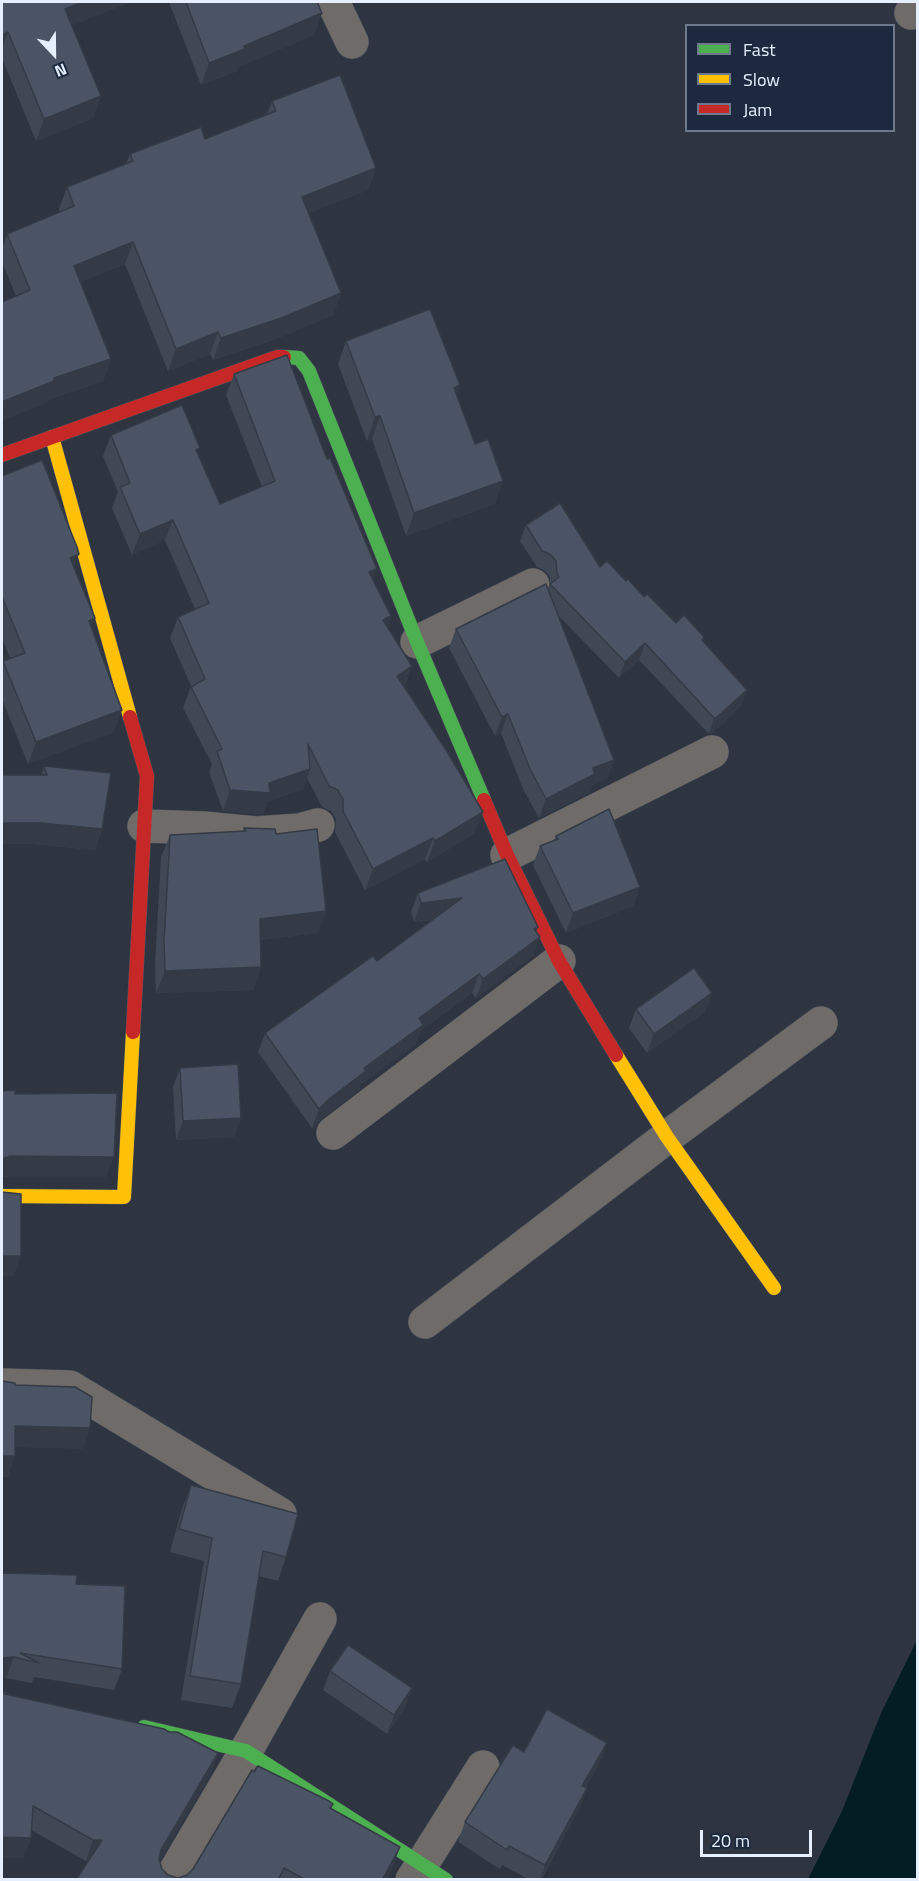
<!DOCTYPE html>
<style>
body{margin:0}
#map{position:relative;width:919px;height:1881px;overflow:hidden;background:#2e3541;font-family:"Titillium Web",sans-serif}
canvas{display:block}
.frame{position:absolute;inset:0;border:3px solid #e6effd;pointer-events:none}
.legend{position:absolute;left:685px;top:24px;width:210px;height:108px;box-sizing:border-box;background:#1c293f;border:2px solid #6d788b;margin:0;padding:8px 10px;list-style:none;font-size:18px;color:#e6effd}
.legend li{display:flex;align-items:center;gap:12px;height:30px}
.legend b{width:30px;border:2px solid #6d788b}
.north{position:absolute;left:24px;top:24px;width:60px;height:60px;-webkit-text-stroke:4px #1c293f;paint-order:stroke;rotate:158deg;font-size:16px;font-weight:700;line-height:24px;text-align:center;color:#e6effd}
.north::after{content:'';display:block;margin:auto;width:21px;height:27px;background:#e6effd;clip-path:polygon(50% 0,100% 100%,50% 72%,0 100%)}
.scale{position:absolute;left:700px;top:1830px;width:112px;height:27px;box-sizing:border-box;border:3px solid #e6effd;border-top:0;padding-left:8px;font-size:18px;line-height:21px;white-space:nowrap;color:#e6effd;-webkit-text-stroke:4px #1c293f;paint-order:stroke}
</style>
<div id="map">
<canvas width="919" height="1881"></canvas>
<div class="frame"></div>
<ul class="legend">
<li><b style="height:8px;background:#4caf50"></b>Fast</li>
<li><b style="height:8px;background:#ffc107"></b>Slow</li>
<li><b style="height:8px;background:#c62828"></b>Jam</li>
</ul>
<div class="north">N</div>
<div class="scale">20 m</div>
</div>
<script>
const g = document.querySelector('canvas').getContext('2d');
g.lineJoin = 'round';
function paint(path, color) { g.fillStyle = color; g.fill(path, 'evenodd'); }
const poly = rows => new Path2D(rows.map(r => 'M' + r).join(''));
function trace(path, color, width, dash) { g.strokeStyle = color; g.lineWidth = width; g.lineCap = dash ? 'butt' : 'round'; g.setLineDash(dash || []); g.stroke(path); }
paint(poly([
 [917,1640,917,1879,808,1879,842,1811,881,1713]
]), '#041d25');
const street = poly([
 [333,2,352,42],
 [911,13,918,10],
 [417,642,533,585],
 [144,826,203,828,256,833,300,830,318,825],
 [507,855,712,752],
 [333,1133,559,961],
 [425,1322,667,1137,821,1023],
 [2,1385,70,1387,280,1514],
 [170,1880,246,1751,320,1619],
 [412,1880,483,1767]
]);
const fast = poly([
 [284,357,299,358,309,371,417,642,484,800],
 [144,1727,246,1751,446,1880]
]);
const slow = poly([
 [52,437,130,717],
 [616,1055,667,1137,774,1288],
 [2,1196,124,1197,133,1032]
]);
const jam = poly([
 [2,455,277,357,284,357],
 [130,717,147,776,133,1032],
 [484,800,507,855,559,961,616,1055]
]);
trace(street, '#4d545d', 34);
trace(fast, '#4d545d', 15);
trace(slow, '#4d545d', 15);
trace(jam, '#4d545d', 15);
trace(street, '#6f6b69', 33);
trace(fast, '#4caf50', 14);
trace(slow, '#ffc107', 14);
trace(jam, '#c62828', 14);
paint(poly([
 [2,2,131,2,72,25,101,96,93,118,36,141,2,58],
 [169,2,317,2,322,13,314,35,238,67,237,71,201,85],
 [272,101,376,168,368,190,309,213,341,293,333,315,276,339,213,360,210,354,168,371,125,264,80,282,111,359,103,381,48,400,46,403,16,296,2,262,2,249,7,234,60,212,59,209,67,187,126,164,130,154,205,139,267,114],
 [346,341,456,395,475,444,495,504,406,536,372,439,367,441,338,364],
 [234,374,327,459,377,569,373,580,391,616,387,627,405,687,475,833,427,862,425,859,365,890,335,832,336,819,331,811,322,807,307,778,303,789,267,802,263,814,223,811,209,772,212,764,183,708,191,686,170,638,178,617,195,609,165,540,132,555,112,508,118,492,103,456,111,435,198,453,220,504,262,487,226,395],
 [2,476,74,568,95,618,91,628,114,732,28,764,2,699,2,665,3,661,10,658,2,638],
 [526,525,600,567,626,581,676,623,704,637,703,641,747,690,741,706,711,734,709,734,639,660,619,678,558,615,614,760,607,779,592,785,588,793,539,818,523,789,501,733,495,736,449,648,456,629,548,588,550,583,550,577,544,570,537,567,520,541],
 [44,766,102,829,95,850,33,844,41,775],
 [244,828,276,834,326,911,318,933,260,940,261,967,253,990,156,993,155,964,161,857,170,835,243,831],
 [556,836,640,887,633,906,566,933,533,865,540,846,554,840],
 [418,893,536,932,533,956,476,998,472,993,421,1030,416,1044,361,1084,359,1090,322,1118,312,1128,258,1052,265,1033,377,961,432,920,414,922,411,912],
 [712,993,705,1012,647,1053,629,1028,636,1009],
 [180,1068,241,1118,234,1137,176,1140,173,1087],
 [191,1485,286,1557,278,1581,259,1576,241,1684,232,1708,181,1700,204,1561,170,1552,182,1509],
 [2,1573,76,1584,122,1669,114,1690,34,1677,32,1683,6,1678],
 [330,1671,405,1708,387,1734,323,1690],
 [2,1691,211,1774,159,1861,162,1869,168,1875,178,1878,187,1875,333,1804,331,1809,400,1847,392,1868,386,1880,76,1880,88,1861,86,1861,31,1830,31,1838,23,1858,2,1858],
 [607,1743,600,1762,586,1787,587,1788,580,1807,541,1880,530,1880,502,1865,500,1869,458,1842,465,1822,524,1752]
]), '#404856');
paint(poly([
 [83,2,131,2,57,31,65,9],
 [322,13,314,35,238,67,237,71,201,85,209,63,244,46],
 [8,32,2,49,2,35],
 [101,96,93,118,36,141,44,119],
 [376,168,368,190,294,219,302,197],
 [133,242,125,264,66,288,74,266],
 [341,293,333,315,276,339,213,360,221,338],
 [218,332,210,354,168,371,176,349],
 [111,359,103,381,48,400,46,403,2,421,2,402,54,378],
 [460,385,451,408,454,388],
 [380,416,372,439,367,441,375,417],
 [503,481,495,504,406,536,414,513],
 [173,520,165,540,132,555,140,534],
 [79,554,71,576,70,558],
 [377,569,369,590,369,572],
 [391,616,384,637,383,620],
 [95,618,87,640,89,621],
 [645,643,639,660,619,678,625,662],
 [412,666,405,687,397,676],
 [747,690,741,706,711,734,709,734,714,718],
 [122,710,114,732,28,764,36,742],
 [508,714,501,733,495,736,502,717],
 [614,760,607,779,592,785,588,793,539,818,546,799,593,768],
 [310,769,303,789,267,802,263,814,223,811,230,790,269,783],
 [483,812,475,833,427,862,435,841],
 [2,823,41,823,102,829,95,850,33,844,2,844],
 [433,838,425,859,365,890,373,869],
 [640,887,633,906,566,933,573,913],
 [462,898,455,917,414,922,421,903],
 [326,911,318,933,251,941,260,919],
 [538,927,532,942,540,937,533,956,476,998,483,979,534,929],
 [261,967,253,990,156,993,165,971],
 [479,974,472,993,421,1030,416,1044,361,1084,359,1090,322,1118,312,1128,319,1109,329,1099,419,1018],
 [712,993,705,1012,647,1053,654,1034],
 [241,1118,234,1137,176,1140,183,1121],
 [10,1156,114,1157,106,1177,2,1177,2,1159],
 [2,1256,21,1256,14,1276,2,1277],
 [15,1426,90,1428,83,1449,7,1447],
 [2,1456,15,1456,8,1477,2,1477],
 [14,1657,6,1678,2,1678,2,1659,3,1658],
 [412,1688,405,1708,387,1734,394,1715],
 [607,1743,600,1762,576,1805,582,1786],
 [218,1753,211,1774,154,1871,161,1850],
 [587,1788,580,1807,540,1880,545,1865],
 [2,1837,31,1838,23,1858,2,1858],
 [93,1840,102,1840,94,1861,86,1861],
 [400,1847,392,1868,386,1880,382,1880]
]), '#343b46');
const building = poly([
 [2,2,83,2,65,9,101,96,44,119,8,32,2,35,2,2],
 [186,2,317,2,322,13,244,46,245,49,209,63,186,2],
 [340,75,376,168,302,197,341,293,284,317,221,338,218,332,176,349,133,242,74,266,111,359,54,378,54,381,2,402,2,302,30,290,7,234,74,206,67,187,133,161,130,154,201,127,205,139,276,111,272,101,340,75],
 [430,309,460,385,454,388,475,444,488,439,503,481,414,513,380,416,375,417,346,341,430,309],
 [287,355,327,459,330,458,377,569,369,572,391,616,383,620,412,666,397,676,446,750,483,812,435,841,433,838,373,869,343,811,343,799,338,790,329,786,308,744,310,769,269,783,270,793,230,790,217,751,222,749,191,687,205,679,178,617,209,603,173,520,140,534,120,487,130,483,111,435,182,405,200,448,196,450,220,504,275,481,234,374,287,355],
 [42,460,77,547,79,554,70,558,95,618,89,621,122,710,36,742,3,661,25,653,2,597,2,476,42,460],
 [560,503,600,567,607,561,626,581,628,579,644,597,647,594,676,623,684,615,704,637,702,640,747,690,717,717,714,718,645,643,625,662,550,584,559,577,557,573,556,561,550,554,542,551,526,525,560,503],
 [546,584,614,760,593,768,595,774,546,799,530,769,508,714,502,717,456,629,546,584],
 [44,766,111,773,102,829,41,823,2,823,2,775,47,775,44,766],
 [609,809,640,887,573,913,540,846,558,839,556,836,609,809],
 [244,828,275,829,276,834,317,829,326,911,260,919,261,967,165,971,164,942,170,835,246,831,244,828],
 [505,859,538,927,534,929,540,937,483,979,479,974,419,1018,423,1025,364,1068,366,1071,329,1099,319,1109,265,1033,373,956,377,961,462,898,421,903,418,893,505,859],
 [694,968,712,993,654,1034,636,1009,694,968],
 [238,1064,241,1118,183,1121,180,1068,238,1064],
 [15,1090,15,1094,117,1093,114,1157,10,1156,2,1159,2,1091,15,1090],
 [2,1192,21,1194,21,1256,2,1256,2,1192],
 [2,1381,15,1383,15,1385,75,1387,92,1397,90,1428,15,1426,15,1456,2,1456,2,1381],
 [191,1485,298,1514,286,1557,263,1551,241,1684,190,1676,212,1538,179,1529,191,1485],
 [2,1573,77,1575,76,1584,125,1586,122,1669,20,1653,39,1663,14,1657,3,1658,2,1659,2,1573],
 [348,1645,412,1688,394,1715,330,1671,348,1645],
 [2,1691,5,1694,164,1729,169,1732,177,1732,218,1753,161,1850,159,1860,162,1869,168,1875,178,1878,187,1875,193,1869,252,1770,254,1772,258,1766,329,1801,333,1804,330,1808,400,1847,382,1880,306,1880,284,1868,278,1880,76,1880,102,1840,93,1840,33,1806,31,1838,2,1837,2,1691],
 [547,1709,607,1743,582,1786,587,1788,545,1865,509,1846,507,1850,465,1822,513,1745,524,1752,547,1709]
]);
paint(building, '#4b5464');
trace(building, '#343b46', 1.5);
</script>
